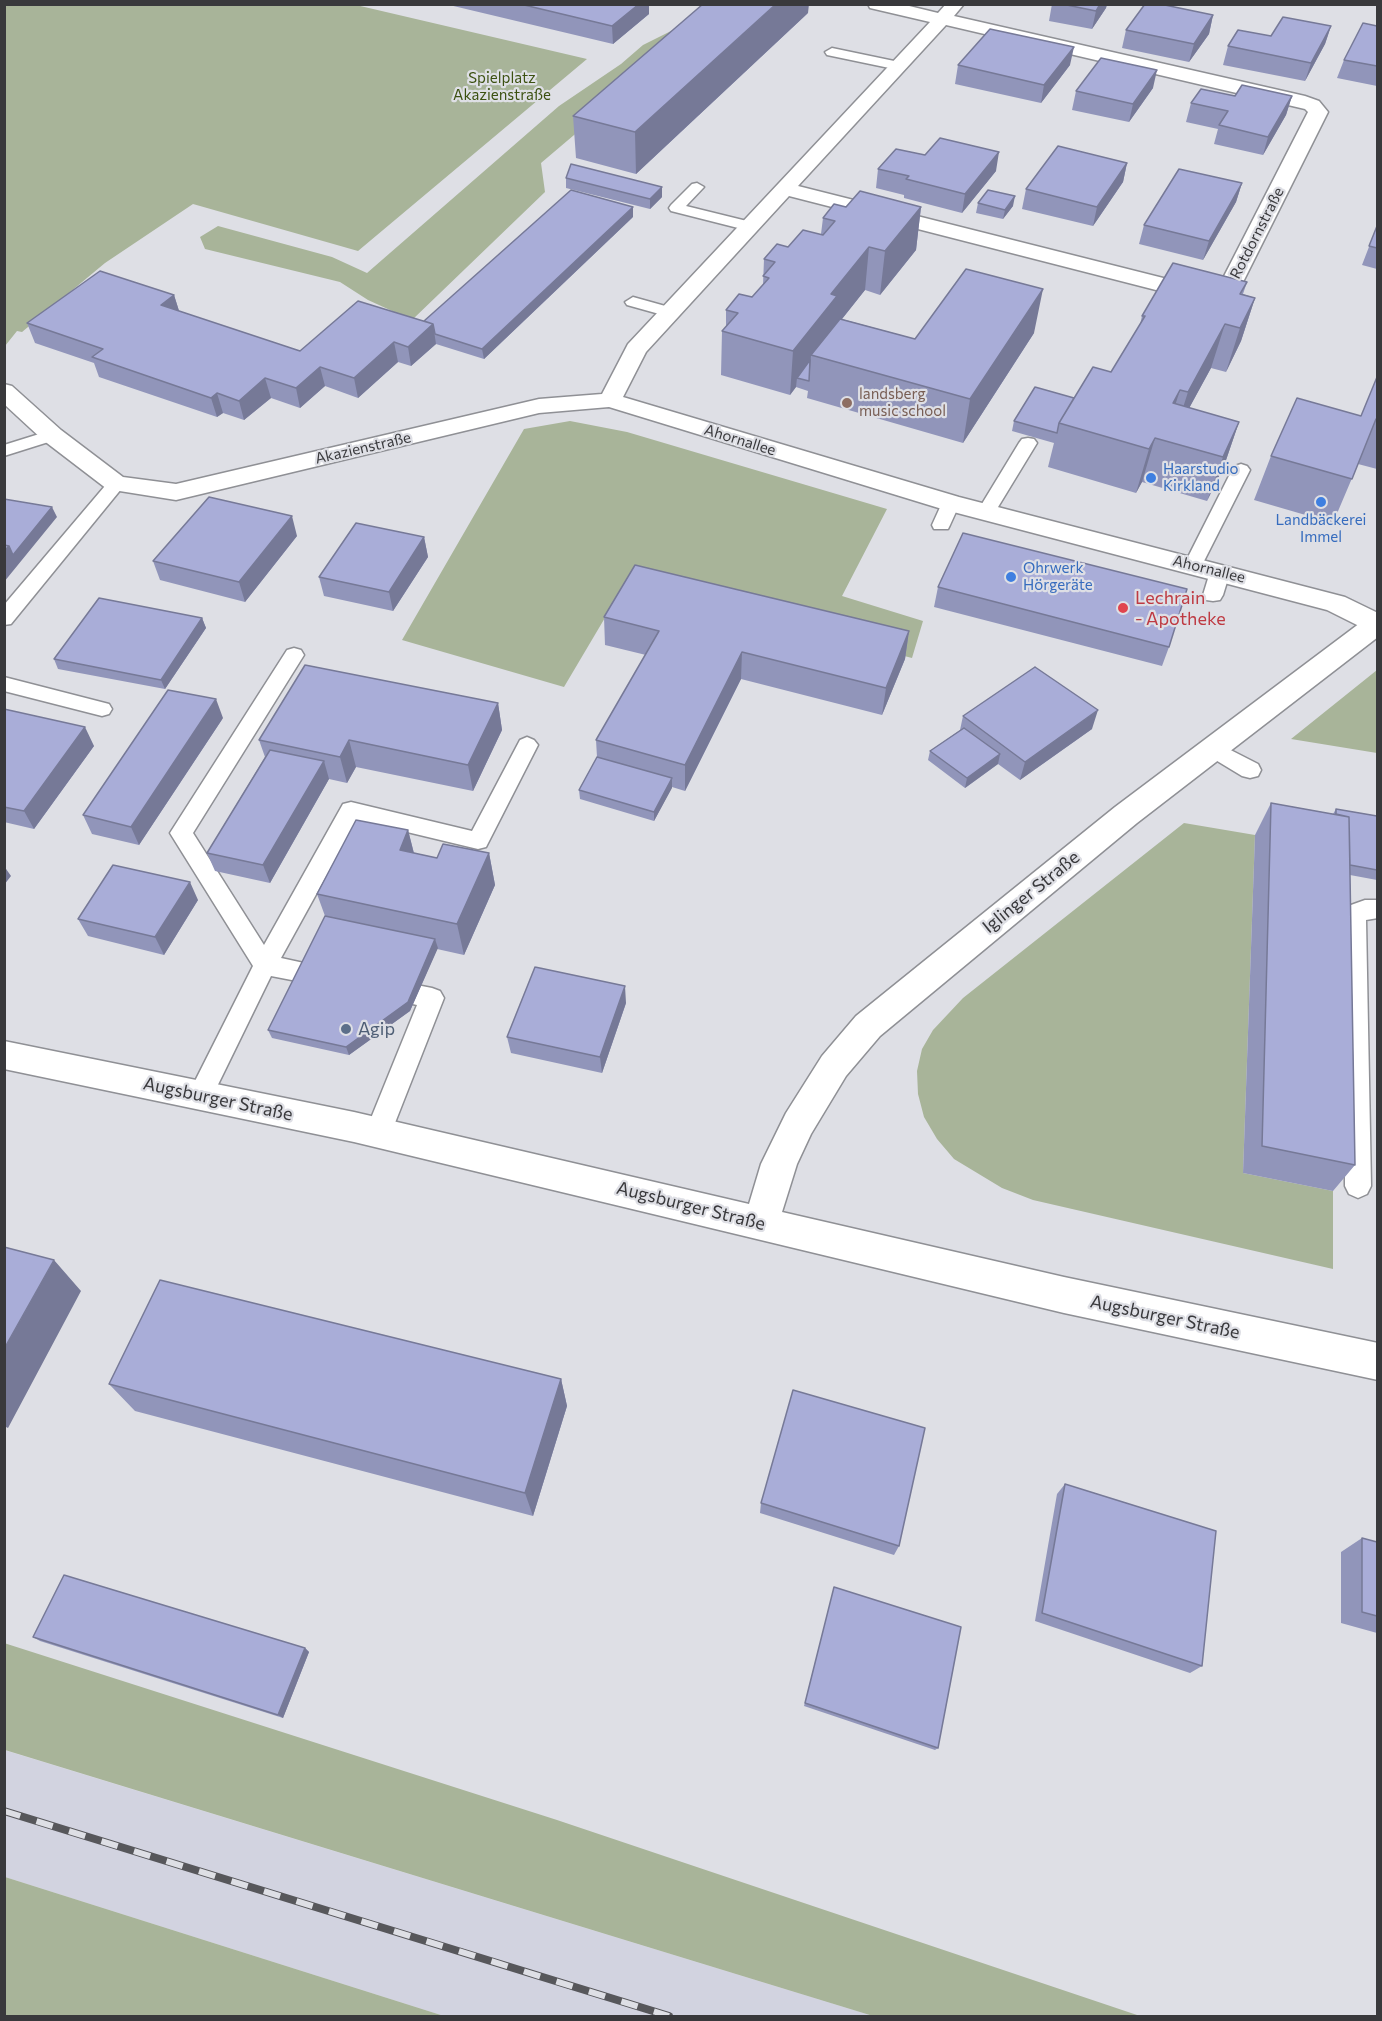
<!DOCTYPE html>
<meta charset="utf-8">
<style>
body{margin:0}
#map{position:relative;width:1382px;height:2021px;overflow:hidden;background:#dedfe5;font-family:Commissioner,sans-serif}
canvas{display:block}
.frame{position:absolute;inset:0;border:6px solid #39393c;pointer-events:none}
</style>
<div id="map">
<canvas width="1382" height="2021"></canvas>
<div class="frame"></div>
</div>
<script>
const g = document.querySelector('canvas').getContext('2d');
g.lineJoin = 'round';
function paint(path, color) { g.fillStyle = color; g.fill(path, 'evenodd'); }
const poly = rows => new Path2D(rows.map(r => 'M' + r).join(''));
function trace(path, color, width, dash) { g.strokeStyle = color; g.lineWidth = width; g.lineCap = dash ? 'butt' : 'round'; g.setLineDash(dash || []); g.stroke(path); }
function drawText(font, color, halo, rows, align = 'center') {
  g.font = font + ' Commissioner,sans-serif'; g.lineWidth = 4.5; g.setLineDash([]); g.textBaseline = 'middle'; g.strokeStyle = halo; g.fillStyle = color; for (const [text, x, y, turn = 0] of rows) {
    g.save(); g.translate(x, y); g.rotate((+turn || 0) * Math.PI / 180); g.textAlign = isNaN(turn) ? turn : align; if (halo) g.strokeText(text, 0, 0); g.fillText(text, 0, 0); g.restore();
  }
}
paint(poly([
 [4,1750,873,2016,444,2016,5,1877]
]), '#d2d3e0');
paint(poly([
 [4,5,356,5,587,59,358,251,193,204,105,263,22,332,17,331,5,346],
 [681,26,659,63,541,163,545,192,412,320,368,300,340,282,205,249,200,237,218,226,332,257,367,273,559,106,621,64,643,45],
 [570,421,627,432,887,509,842,596,923,621,912,658,625,584,564,687,402,640,524,429],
 [1377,670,1377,753,1291,739],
 [1184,823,1255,835,1243,1173,1333,1191,1333,1269,1033,1200,1002,1188,954,1159,937,1139,924,1117,918,1094,917,1071,922,1049,933,1030,963,998],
 [4,1643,557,1820,1140,2016,873,2016,5,1750],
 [5,1877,444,2016,5,2016]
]), '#a8b499');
const lane = poly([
 [832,48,899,62,906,66,899,70,827,55,825,52,832,48],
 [697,183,704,187,686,206,755,223,758,226,755,229,750,231,671,211,669,208,671,205,692,184,697,183],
 [633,297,676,309,678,312,670,317,627,305,625,302,633,297],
 [52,430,58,431,61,435,58,439,4,456,4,445,52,430],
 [1028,438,1034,439,1037,443,995,512,992,516,986,518,980,516,977,512,1019,443,1022,439,1028,438],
 [1241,464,1247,466,1250,470,1202,565,1200,569,1193,571,1186,569,1184,565,1232,470,1235,466,1241,464],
 [116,478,122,480,125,484,122,488,11,624,4,625,4,605,110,480,116,478],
 [951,497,957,499,960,503,950,525,948,529,934,529,932,525,942,503,945,499,951,497],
 [1220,566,1227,568,1230,572,1223,595,1220,600,1213,601,1206,600,1203,595,1210,572,1213,568,1220,566],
 [294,648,301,650,304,655,193,833,264,945,343,804,351,802,472,831,520,740,527,737,534,740,538,745,486,847,478,849,357,820,281,958,336,970,340,977,336,984,328,987,271,976,209,1103,200,1106,191,1103,188,1095,253,966,170,833,287,650,294,648],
 [4,677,109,704,112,709,109,714,102,716,4,691,4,677],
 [1211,740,1258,764,1261,770,1258,776,1250,778,1242,776,1204,753,1200,748,1204,743,1211,740],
 [1365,900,1378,900,1378,918,1366,920,1371,1186,1367,1194,1358,1198,1349,1194,1345,1186,1344,920,1351,905,1365,900],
 [386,979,432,988,440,991,444,998,391,1133,387,1141,378,1144,369,1141,365,1133,417,1005,378,996,374,989,378,982,386,979]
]);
const street = poly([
 [868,4,901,4,938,13,946,4,964,4,954,16,1305,96,1319,101,1328,112,1239,290,1227,301,1219,303,1195,300,789,196,646,352,623,397,959,497,1345,597,1378,613,1378,633,1367,630,1327,610,942,509,609,407,539,413,176,500,107,489,43,440,4,404,4,384,12,386,61,430,123,477,176,484,539,399,602,394,628,344,930,22,870,8,868,4],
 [946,25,1305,109,1308,112,1219,286,1215,289,1195,286,798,186,946,25]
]);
const secondary = poly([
 [1378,614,1378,637,1137,823,880,1036,846,1076,811,1134,797,1164,782,1212,1064,1277,1378,1343,1378,1380,1064,1313,354,1142,4,1069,4,1041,354,1112,749,1204,761,1164,786,1113,822,1056,856,1016,1115,807,1368,617,1378,614]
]);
trace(lane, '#8f9095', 3);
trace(street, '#8f9095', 3);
trace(secondary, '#8f9095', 3);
paint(lane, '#fff');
paint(street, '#fff');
paint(secondary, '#fff');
const rail = poly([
 [4,1811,669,2016]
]);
trace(rail, '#57575b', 8);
trace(rail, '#dedfe5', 6, [17]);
paint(poly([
 [445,4,649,4,649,14,613,44],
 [1052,4,1107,4,1106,8,1092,29,1049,21],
 [808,13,636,174,576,158,573,116],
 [1213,15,1209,34,1189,62,1122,48,1126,30],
 [1331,26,1325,44,1305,81,1223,65,1228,46,1271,36],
 [1377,26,1377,86,1337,78,1344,60],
 [958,65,1070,65,1041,103,955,84],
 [1153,88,1129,122,1072,110,1076,91],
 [1235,96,1292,96,1286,115,1263,155,1214,144,1218,129,1186,122,1191,103],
 [925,155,996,171,962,213,904,198,904,195,876,188,878,169],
 [1127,163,1123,182,1093,226,1022,209,1026,189],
 [566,178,662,197,650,209,566,188],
 [1242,183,1236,202,1203,260,1139,244,1144,225],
 [978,203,1013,206,1003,219,976,213],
 [846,207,921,207,916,250,880,295,865,290,842,319,915,339,1034,333,963,443,807,398,808,391,796,387,790,395,721,375,722,331,726,327,726,310,752,297,763,285,764,259,788,247,821,234,823,218],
 [633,217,484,359,436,344,411,366,398,362,358,398,325,386,300,408,271,398,244,420,223,413,217,417,99,377,94,363,35,343,27,323,174,295,179,311,300,351,424,321],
 [1377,226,1377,269,1362,265],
 [1247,282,1243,294,1255,298,1241,341,1226,372,1211,368,1189,408,1239,422,1224,466,1207,501,1142,482,1136,493,1048,467,1054,443,1012,431,1014,421,1074,398,1111,372,1140,325,1142,316],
 [1377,377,1377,469,1358,464,1333,523,1254,500,1271,456,1361,416],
 [297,536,245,602,160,580,153,561],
 [424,537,428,557,393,611,324,596,319,577],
 [938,587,1169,647,1162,666,934,607],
 [604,617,909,631,905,659,882,715,741,679,685,791,672,787,654,821,580,799,579,790,597,757,596,740,646,655,605,645],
 [202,618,206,628,165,689,58,669,54,659],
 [498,703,502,730,473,791,356,767,347,783,329,779,270,883,215,871,207,853,265,757,259,740],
 [4,709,94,746,34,829,4,822],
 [963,716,1092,729,1020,780,998,764,965,788,928,760,930,751,960,730],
 [223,718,139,845,92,834,83,815],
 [1271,803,1333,814,1336,809,1377,816,1377,880,1350,875,1355,1165,1333,1191,1243,1173,1255,835],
 [408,830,414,853,437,858,489,853,495,885,464,955,437,949,410,1011,349,1055,272,1038,268,1030,325,916,317,894],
 [198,900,164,955,88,936,78,919],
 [626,1003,602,1073,511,1053,507,1037],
 [561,1379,567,1406,533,1516,135,1411,109,1384],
 [1065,1484,1202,1666,1190,1673,1035,1621,1057,1494],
 [761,1503,899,1546,894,1555,760,1513],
 [1362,1538,1377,1542,1377,1633,1341,1623,1341,1552],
 [834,1587,938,1748,935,1750,804,1706],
 [33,1637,305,1648,309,1652,283,1718,40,1641]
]), '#9195ba');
paint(poly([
 [639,4,649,4,649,14,613,44,612,26],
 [776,4,809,4,808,13,636,174,635,132],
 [1100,4,1107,4,1106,8,1092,29,1096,11],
 [1213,15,1209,34,1189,62,1194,44],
 [1331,26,1325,44,1305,81,1311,63],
 [1074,47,1070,65,1041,103,1044,85],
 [1157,70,1153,88,1129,122,1133,104],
 [1292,96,1286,115,1263,155,1268,137],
 [999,152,996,171,962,213,965,194],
 [1127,163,1123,182,1093,226,1097,207],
 [1242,183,1236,202,1203,260,1209,241],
 [662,187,662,197,650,209,650,199],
 [1015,196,1013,206,1003,219,1005,210],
 [633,207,633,217,484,359,482,349],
 [921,207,916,250,880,295,885,251],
 [869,247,865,290,834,329,811,355,810,370,797,378,796,387,790,395,793,351,831,294],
 [1043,289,1034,333,963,443,970,399],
 [174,295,180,314,161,305],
 [1255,298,1241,341,1226,372,1240,328],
 [433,324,436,344,411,366,408,347],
 [1225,324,1211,368,1174,436,1188,392],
 [394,342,398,362,358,398,354,378],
 [320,367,325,386,300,408,296,388],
 [265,378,271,398,244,420,239,401],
 [1180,390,1166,434,1173,403],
 [217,393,223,413,217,417,211,398],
 [1239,422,1224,466,1207,501,1223,457],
 [1155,438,1142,482,1136,493,1149,449],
 [52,507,57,517,4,582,4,551,9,546],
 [292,516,297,536,245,602,239,582],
 [424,537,428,557,393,611,389,592],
 [202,618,206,628,165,689,161,680],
 [909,631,905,659,882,715,886,688],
 [742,652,741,679,685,791,685,765],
 [216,699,223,718,139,845,131,827],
 [498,703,502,730,473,791,468,765],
 [1098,710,1092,729,1020,780,1025,762],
 [85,727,94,746,34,829,24,811],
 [349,740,356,767,347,783,340,757],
 [1000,754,998,764,965,788,967,778],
 [324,761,329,779,270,883,263,865],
 [672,778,672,788,654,821,654,812],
 [408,830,416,862,400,850],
 [489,853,495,885,464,955,457,924],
 [4,866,11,876,4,885],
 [190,882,198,900,164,955,155,937],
 [435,939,438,948,410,1011,349,1055,346,1047],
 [625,986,626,1003,602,1073,600,1057],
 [54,1260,81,1291,8,1428,4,1426,4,1349],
 [561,1379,567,1406,533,1516,525,1493],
 [305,1648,309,1652,283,1718,278,1715]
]), '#767997');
const building = poly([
 [520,4,639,4,612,26,520,4],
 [703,4,776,4,635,132,573,116,703,4],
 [1062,4,1100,4,1096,11,1062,4],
 [1145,4,1160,4,1213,15,1194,44,1126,30,1145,4],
 [1283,17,1331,26,1311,63,1228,46,1238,30,1271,36,1283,17],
 [1363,23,1377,26,1377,66,1344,60,1363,23],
 [990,29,1074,47,1044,85,958,65,990,29],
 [1101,58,1157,70,1133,104,1076,91,1101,58],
 [1242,85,1292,96,1268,137,1219,125,1228,111,1191,103,1201,89,1235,96,1242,85],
 [940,138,999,152,965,194,906,179,909,176,878,169,896,149,925,155,940,138],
 [1058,146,1127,163,1097,207,1026,189,1058,146],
 [571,164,662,187,650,199,566,178,571,164],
 [1179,169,1242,183,1209,241,1144,225,1179,169],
 [571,190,633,207,482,349,435,334,433,324,424,321,571,190],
 [988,190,1015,196,1005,210,978,203,988,190],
 [860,191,921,207,885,251,869,247,831,294,837,296,793,351,722,331,738,313,726,310,739,294,752,297,769,278,763,276,775,262,764,259,777,244,788,247,803,230,823,235,835,221,823,218,834,204,846,207,860,191],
 [1377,226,1377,248,1369,246,1377,226],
 [1173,263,1247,282,1240,294,1255,298,1240,328,1225,324,1188,392,1180,390,1173,403,1239,422,1223,457,1155,438,1149,449,1059,423,1093,367,1111,372,1145,316,1142,316,1173,263],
 [966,269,1043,289,970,399,811,355,840,319,915,339,966,269],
 [100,271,174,295,161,305,300,351,358,301,433,324,408,347,394,342,354,378,320,367,296,388,265,378,239,401,217,393,211,398,92,357,103,349,27,323,100,271],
 [810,360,809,381,797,378,810,360],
 [1377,377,1377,420,1376,419,1352,479,1271,456,1297,398,1361,416,1377,377],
 [1035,387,1074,398,1059,423,1057,433,1014,421,1035,387],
 [209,497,292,516,239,582,153,561,209,497],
 [4,499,52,507,13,555,9,546,4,545,4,499],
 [356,523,424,537,389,592,319,577,356,523],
 [963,533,1187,589,1169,647,938,587,963,533],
 [4,545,9,546,4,551,4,545],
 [635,565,909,631,886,688,742,652,685,765,596,740,659,631,604,617,635,565],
 [99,598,202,618,161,680,54,659,99,598],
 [305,665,498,703,468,765,349,740,340,757,259,740,305,665],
 [1035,667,1098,710,1025,762,963,716,1035,667],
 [168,690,216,699,131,827,83,815,168,690],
 [4,709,85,727,24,811,4,807,4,709],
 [964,728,1000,754,967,778,930,751,964,728],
 [270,750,324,761,263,865,207,853,270,750],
 [597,757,672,778,654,812,579,790,597,757],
 [1271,803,1349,817,1355,1165,1262,1146,1271,803],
 [1336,809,1377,816,1377,870,1350,865,1349,817,1336,814,1336,809],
 [356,820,408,830,400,850,437,858,443,844,489,853,457,924,317,894,356,820],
 [113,865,190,882,155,937,78,919,113,865],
 [325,916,435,939,408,1002,346,1047,268,1030,325,916],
 [535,967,625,986,600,1057,507,1037,535,967],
 [4,1247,54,1260,4,1349,4,1247],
 [160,1280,561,1379,525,1493,109,1384,160,1280],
 [793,1390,925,1428,899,1546,761,1503,793,1390],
 [1065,1484,1216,1531,1202,1666,1042,1613,1065,1484],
 [1362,1538,1377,1542,1377,1616,1362,1612,1362,1538],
 [64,1575,305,1648,278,1715,33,1637,64,1575],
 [834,1587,961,1627,938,1748,805,1703,834,1587]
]);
paint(building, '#a9add8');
trace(building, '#767997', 1.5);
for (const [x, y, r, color] of [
 [847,403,6,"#8d6e63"],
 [1151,478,6,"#3f7fe0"],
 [1321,502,6,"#3f7fe0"],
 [1011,577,6,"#3f7fe0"],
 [1123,608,6,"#e0444e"],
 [346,1029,6,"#5c6f8a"]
]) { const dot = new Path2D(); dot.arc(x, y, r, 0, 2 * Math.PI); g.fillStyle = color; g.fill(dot); trace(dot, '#dedfe5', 2); }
drawText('15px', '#3c5111', '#dedfe5', [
 ["Spielplatz",502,78],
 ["Akazienstraße",502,95]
]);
drawText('15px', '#39393c', '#dedfe5', [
 ["Rotdornstraße",1257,233,-63],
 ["Ahornallee",740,440,17],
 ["Akazienstraße",363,448,-13],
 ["Ahornallee",1209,569,14]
]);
drawText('15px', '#785e54', '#dedfe5', [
 ["landsberg",859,394],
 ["music school",859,411]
], 'left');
drawText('15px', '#366cbe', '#dedfe5', [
 ["Haarstudio",1163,469],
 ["Kirkland",1163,486],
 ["Landbäckerei",1321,520,"center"],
 ["Immel",1321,537,"center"],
 ["Ohrwerk",1023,568],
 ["Hörgeräte",1023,585]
], 'left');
drawText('18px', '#be3a42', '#dedfe5', [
 ["Lechrain",1135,598],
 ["- Apotheke",1135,619]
], 'left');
drawText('18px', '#39393c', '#dedfe5', [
 ["Iglinger Straße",1031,892,-39],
 ["Augsburger Straße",218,1099,12],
 ["Augsburger Straße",691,1206,14],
 ["Augsburger Straße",1165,1317,12]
]);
drawText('18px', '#4e5e75', '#dedfe5', [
 ["Agip",358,1029]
], 'left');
</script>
